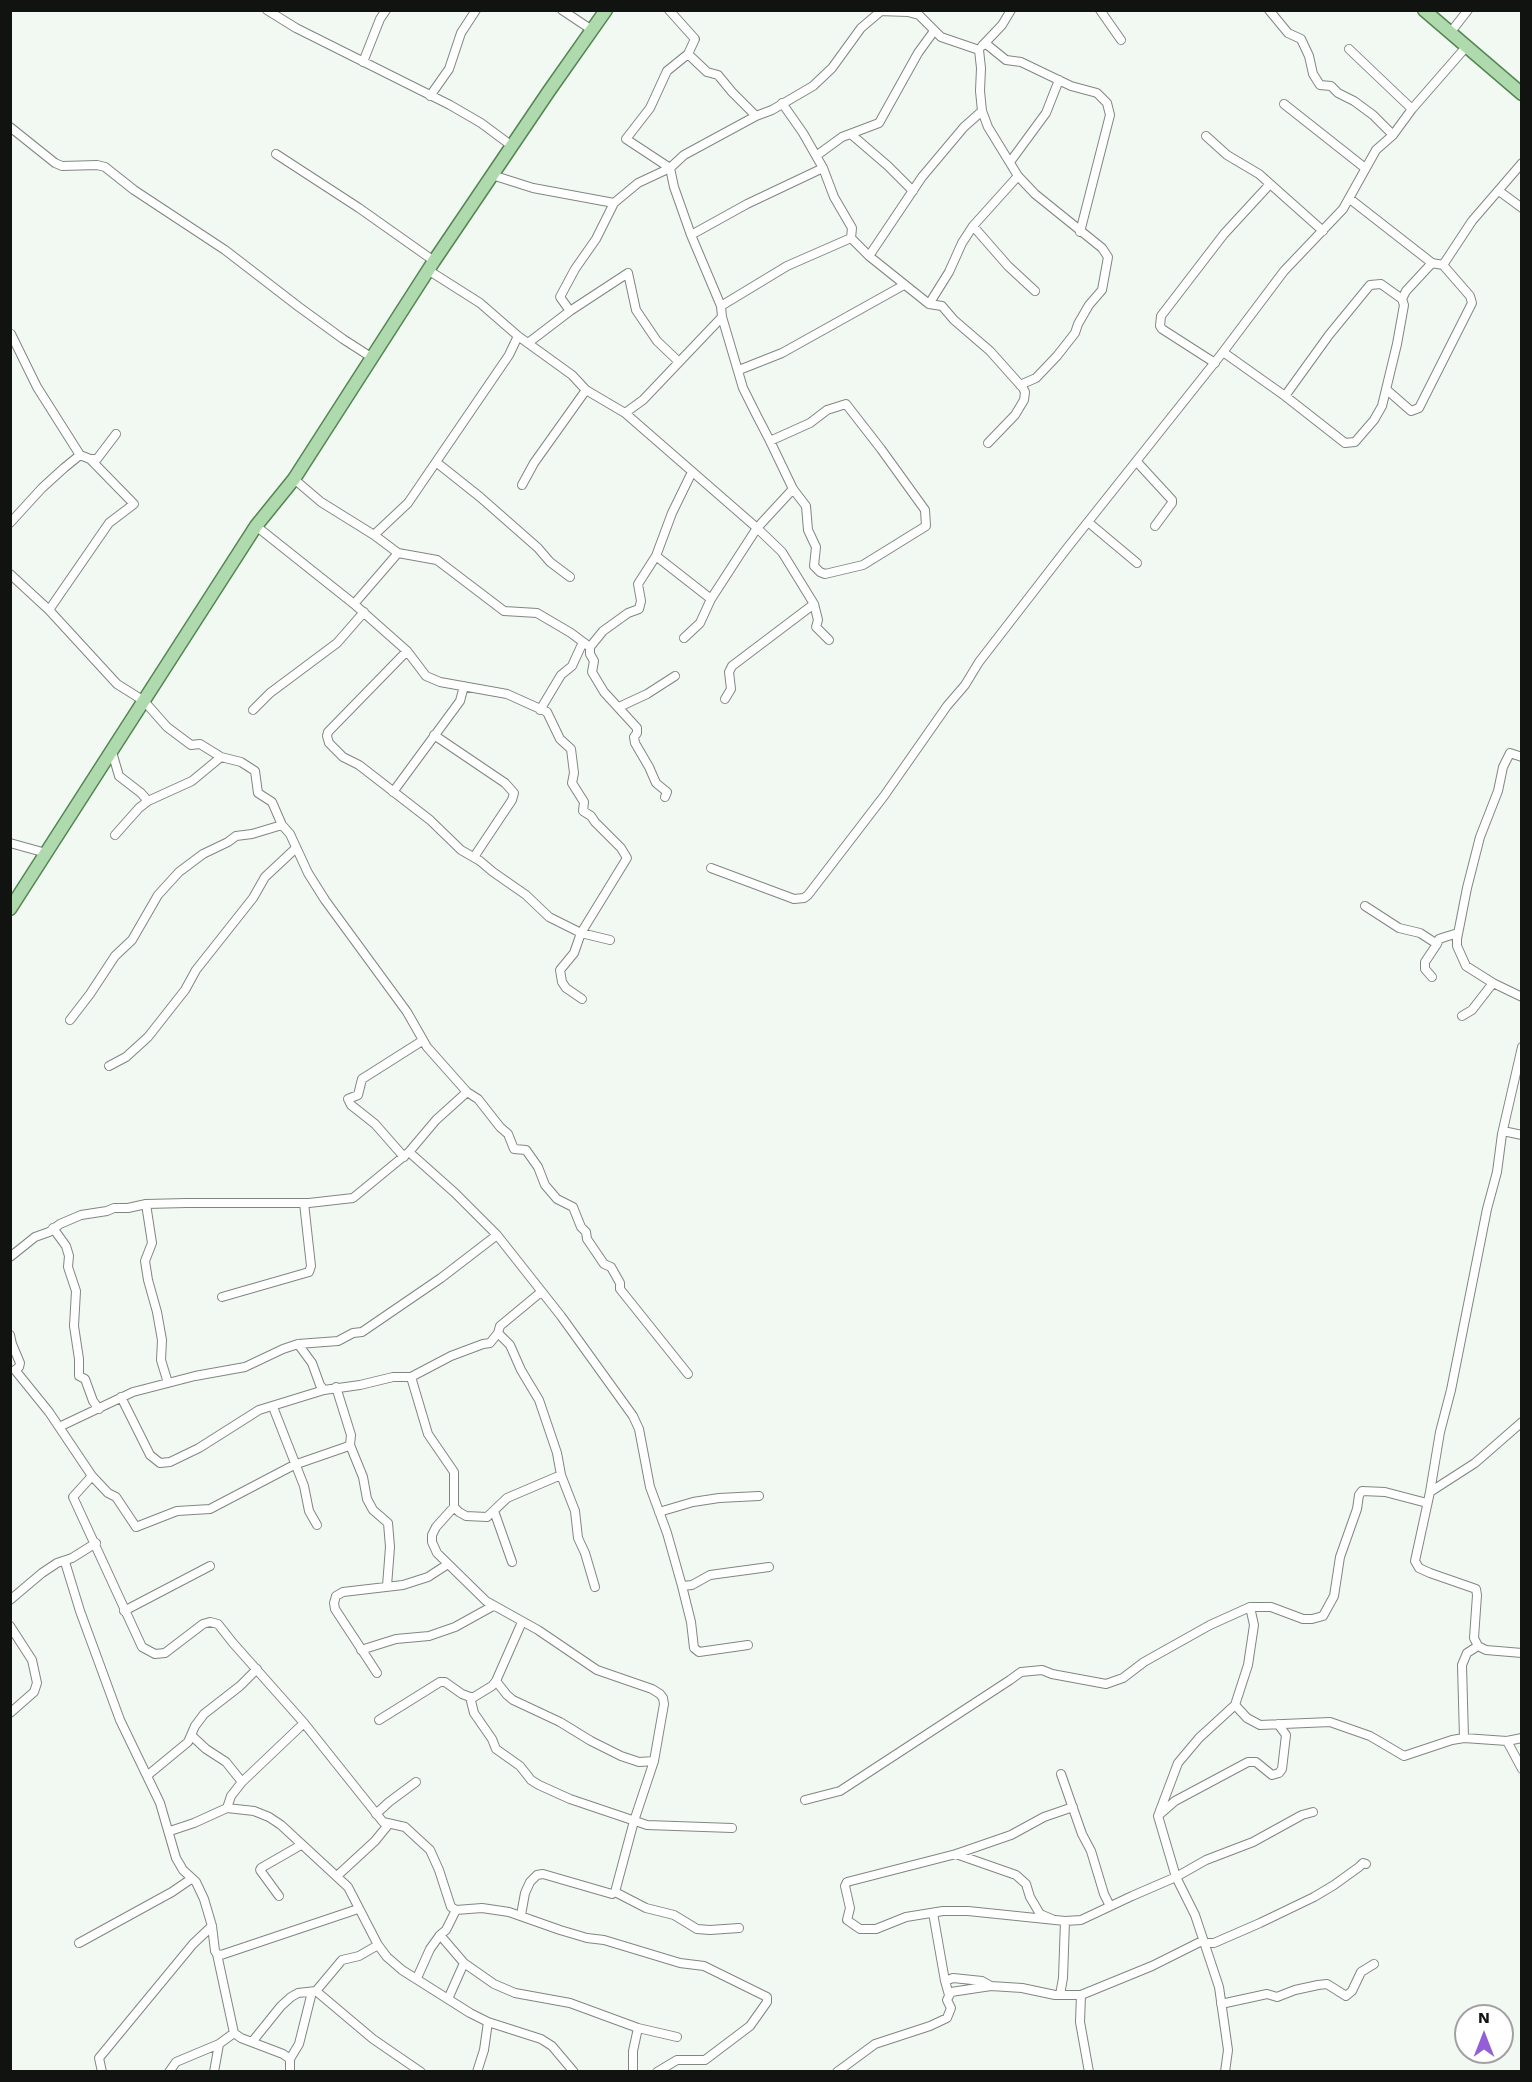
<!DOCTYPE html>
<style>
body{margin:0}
#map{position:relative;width:1532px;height:2082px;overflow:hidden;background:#f2f9f2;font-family:"Work Sans",sans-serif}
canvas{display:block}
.frame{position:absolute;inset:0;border:12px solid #111311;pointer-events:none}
.north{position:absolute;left:1454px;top:2004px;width:60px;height:60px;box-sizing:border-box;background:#fff;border:2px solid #a0a1a0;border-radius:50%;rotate:0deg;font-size:16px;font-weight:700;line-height:24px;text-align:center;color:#111311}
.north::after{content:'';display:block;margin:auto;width:21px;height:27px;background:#935ed7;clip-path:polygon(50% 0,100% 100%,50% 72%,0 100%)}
</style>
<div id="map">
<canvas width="1532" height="2082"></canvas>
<div class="frame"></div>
<div class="north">N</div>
</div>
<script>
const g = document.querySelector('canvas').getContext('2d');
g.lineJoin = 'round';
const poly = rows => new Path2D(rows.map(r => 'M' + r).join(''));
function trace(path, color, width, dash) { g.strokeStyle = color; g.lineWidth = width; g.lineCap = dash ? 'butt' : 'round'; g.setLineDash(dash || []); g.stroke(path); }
const minor = poly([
 [267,10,296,28,450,105,481,123,512,146],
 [562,10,592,30],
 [669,10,695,39,688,54,707,72,718,75,732,92,756,116],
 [1100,10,1121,40],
 [1269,10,1288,33,1301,39,1309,56,1313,74,1320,85,1331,86,1338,93,1354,101,1373,115,1393,135],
 [878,11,908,12,919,15,941,37,979,50],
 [1450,33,1468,10],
 [985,43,1006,60,1021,62,1071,86,1097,93,1107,103,1110,115,1080,232],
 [982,46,1002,25,1011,10],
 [1349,49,1412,109],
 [979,50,981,68,980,91,982,111,988,127,1018,176,1035,194,1102,248,1108,257,1102,290,1089,305,1078,324,1075,333,1057,356,1036,378,1020,385],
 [688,54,667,71,650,108,626,139,670,168,674,187,691,235,721,306,722,317,743,388,756,414,770,441,793,489,806,506,808,530,816,547,814,566,820,572,825,574,863,565,926,526,925,510,881,449,846,404,827,410,810,423,770,441],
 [363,62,380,19,386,10],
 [430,96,449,69,461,33,476,10],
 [782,103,803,133,823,168,834,197,852,228,851,238,869,256,929,304,942,306,954,320,990,351,1023,388,1025,392,1024,400,1015,415,988,443],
 [1284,104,1365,168],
 [10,127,55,163,62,166,97,165,105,167,134,190,225,250,299,307,343,339,371,357],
 [852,135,888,166,913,191],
 [1206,136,1227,155,1259,174,1323,231],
 [276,154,359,208,434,261],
 [816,156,842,137,879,123,918,53,934,31],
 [1010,162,1046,113,1059,80],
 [492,175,533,188,614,203],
 [1499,191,1522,208],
 [1350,199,1432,263],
 [973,226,1008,266,1035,291],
 [691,235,747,204,823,168],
 [869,256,922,177,964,127,982,111],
 [428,270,480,303,518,336,572,375,586,390,625,413,757,528,782,552,814,604,818,620,816,627,829,640],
 [929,304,949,272,962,243,973,226,1018,176],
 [721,306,787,266,851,238],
 [570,311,560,297,575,269,596,239,614,203,638,183,670,168,684,155,756,116,772,110,813,86,832,68,861,28,881,11],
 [11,334,37,387,80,455],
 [528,343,570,311,628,273,636,310,657,341,678,361],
 [1223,352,1285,396,1345,443,1355,442,1374,420,1382,406,1397,344,1404,305,1402,299,1406,291,1432,263,1443,265,1472,221,1522,163],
 [1215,363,1162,329,1160,326,1161,316,1224,234,1270,184],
 [739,370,782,353,904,285],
 [1387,390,1411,411,1419,408,1472,303,1470,296,1443,265],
 [1285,396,1329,335,1370,285,1381,284,1402,299],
 [625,413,643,400,722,317],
 [436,462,480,497,538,548,550,562,570,577],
 [1137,462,1172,500,1172,503,1155,526],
 [294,479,321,502,374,535,398,553,437,560,504,611,537,613,571,633,583,642],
 [522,485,534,463,586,390],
 [1088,522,1137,563],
 [10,523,42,488,64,468,80,455,90,459,97,459,116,434],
 [256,526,354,604,407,651,426,676,440,682,507,694,547,712,560,739,571,749,574,773,572,783,584,802,583,811,591,816,595,822,621,848,627,858,581,933,574,953,560,970,562,982,566,988,582,999],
 [374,535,408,503,509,355,518,336],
 [656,556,711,599],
 [10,574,49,610,117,684,144,701,167,727,191,745,200,744,221,757,241,762,255,771,258,793,272,802,282,825,290,834,308,873,325,900,407,1012,427,1047,467,1092,478,1099,500,1127,508,1134,514,1149,526,1150,538,1167,545,1185,557,1199,573,1207,581,1227,586,1232,587,1239,604,1264,611,1267,620,1283,620,1289,688,1374],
 [354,604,398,553],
 [49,610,109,523,134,504,90,459],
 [684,638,700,623,711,599,757,528,793,489],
 [407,651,328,732,327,736,329,743,343,757,359,765,430,820,461,850,480,861,493,872,526,895,549,917,581,933,610,940],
 [725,699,731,689,729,672,732,666,814,604],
 [619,707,647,694,675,676],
 [253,710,270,693,337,643,364,612],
 [540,710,561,675,572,666,583,642,587,645],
 [434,735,505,783,514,793,512,800,474,857],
 [112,752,119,776,141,793,148,801],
 [1522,757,1510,753,1503,767,1498,791,1480,837,1467,888,1457,939,1457,946,1466,966,1493,983,1522,997],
 [393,792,460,701,464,686],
 [665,797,667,792,656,783,649,767,635,743,634,737,637,733,637,728,604,692,592,672,594,661,590,654,590,647,603,631,628,613,639,609,641,601,638,584,656,556,672,513,692,472],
 [115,835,139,808,148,801,192,781,221,757],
 [10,843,46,853],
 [711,868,794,899,804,898,808,895,884,796,947,706,965,685,979,662,1068,547,1223,352,1284,271,1343,209,1376,150,1393,135,1412,109,1466,47],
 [1365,906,1399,928,1420,933,1437,944,1439,939,1445,937,1458,933],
 [1432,977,1425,969,1425,962,1437,944],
 [1462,1016,1472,1010,1493,983],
 [70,1020,90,994,115,956,132,940,158,895,179,872,203,854,228,842,236,836,252,834,282,825],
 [1522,1047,1502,1134,1497,1172,1487,1209,1451,1390,1440,1432,1430,1492,1415,1561,1419,1568,1430,1573,1476,1589,1477,1595,1474,1638,1478,1646,1486,1650,1522,1653],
 [109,1066,126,1057,148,1037,185,990,196,970,253,898,265,877,296,848],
 [1503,1131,1522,1135],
 [409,1152,455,1193,497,1235,561,1316,633,1416,639,1429,650,1487,667,1533,682,1586,691,1622,694,1648,699,1652,748,1645],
 [404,1157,375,1124,351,1105,348,1099,358,1095,362,1079,422,1041],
 [146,1204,152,1243,145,1261,148,1280,157,1312,162,1340,161,1360,168,1383],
 [53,1228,66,1246,69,1256,68,1267,76,1291,74,1326,79,1359,79,1376,85,1379,93,1401,99,1409],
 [10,1257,35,1237,49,1232,60,1224,81,1215,107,1211,114,1208,128,1208,146,1204,186,1203,309,1203,353,1198,409,1152,436,1120,467,1092],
 [222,1297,309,1272,311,1266,304,1203],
 [498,1333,510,1345,521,1370,539,1400,557,1453,561,1475,575,1511,578,1538,585,1553,595,1587],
 [10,1335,12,1344,20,1363,19,1367,15,1370],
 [298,1344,312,1363,320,1385,324,1390],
 [15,1370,49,1412,92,1476,108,1493,116,1497,136,1527,177,1511,210,1509,294,1465,346,1447,350,1445,351,1435,336,1387],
 [411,1377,428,1434,454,1472,454,1507,459,1512,466,1516,487,1517,507,1498,561,1475],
 [121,1397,150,1455,160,1463,170,1462,199,1448,259,1410,324,1390,360,1385,393,1377,411,1377,451,1356,483,1344,490,1343,498,1333,500,1326,541,1292],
 [273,1407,304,1486,309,1511,317,1525],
 [59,1427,133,1392,195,1376,245,1367,283,1349,298,1344,338,1341,353,1333,362,1332,441,1278,497,1235],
 [350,1445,363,1477,367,1499,373,1510,388,1523,390,1547,387,1586],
 [92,1476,73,1497,142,1647,155,1654,165,1653,203,1624,210,1622,218,1624,233,1643,304,1723,383,1822,405,1827,430,1850,439,1870,451,1907,456,1910,482,1908,509,1912,560,1930,587,1938,604,1940,680,1963,704,1966,767,1997,767,2002,750,2026,705,2060,677,2060,657,2072],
 [1430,1492,1475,1463,1522,1422],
 [454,1507,436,1527,432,1535,432,1542,437,1553,486,1601,538,1630,597,1670,652,1689,660,1694,663,1698,664,1704,654,1761,634,1821,615,1892,612,1894,543,1874,537,1875,530,1882,525,1893,521,1915],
 [494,1511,512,1562],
 [659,1512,693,1502,719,1498,759,1496],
 [65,1562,80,1611,120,1720,160,1803,176,1858,183,1870,196,1882,204,1899,212,1926,215,1951,217,1954,221,1955,358,1909],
 [682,1586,692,1585,710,1575,769,1567],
 [10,1600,42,1573,57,1563,72,1558,96,1543],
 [1250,1607,1271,1607,1303,1619,1312,1619,1323,1616,1334,1596,1340,1557,1357,1509,1359,1495,1362,1491,1385,1492,1427,1503],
 [124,1611,210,1566],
 [10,1626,32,1660,37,1683,34,1692,10,1713],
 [361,1650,396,1639,429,1636,455,1627,493,1606],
 [377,1673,335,1609,334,1603,336,1596,343,1592,403,1585,428,1577,448,1564],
 [496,1681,507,1695,513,1700,560,1722,591,1741,621,1756,639,1762,654,1761],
 [470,1697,474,1713,492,1739,496,1749,520,1766,531,1780,539,1785,570,1799,647,1825,732,1828],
 [1235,1705,1247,1718,1260,1725,1330,1722,1370,1736,1404,1756,1452,1740,1464,1738,1507,1741,1522,1738],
 [379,1720,440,1682,445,1682,462,1694,470,1697,474,1697,492,1686,496,1681,522,1622],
 [192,1736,206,1749,226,1762,242,1782],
 [1464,1738,1462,1665,1467,1653,1478,1646],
 [1507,1741,1522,1769],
 [1061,1774,1082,1834,1091,1851,1104,1894,1110,1906],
 [148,1775,188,1742,195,1726,204,1714,240,1686,257,1669],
 [805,1800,840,1791,1010,1680,1021,1672,1042,1670,1052,1674,1106,1684,1123,1678,1144,1662,1210,1625,1250,1607,1254,1625,1248,1665,1235,1705,1199,1738,1178,1763,1158,1816,1176,1877,1195,1915,1219,1987,1228,2050,1225,2072],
 [227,1808,231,1796,242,1782,304,1723],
 [376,1814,389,1802,416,1782],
 [1159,1815,1175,1801,1248,1762,1256,1762,1272,1775,1279,1773,1282,1769,1286,1735,1278,1724],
 [170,1831,194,1823,227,1808,254,1811,269,1817,281,1825,348,1887,378,1945,387,1957,402,1970,470,2013,488,2022,541,2039,552,2046,574,2072],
 [956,1854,1011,1835,1044,1817,1073,1807],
 [337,1876,375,1841,388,1825],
 [615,1892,646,1908,674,1915,697,1929,710,1930,739,1928],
 [279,1896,260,1870,261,1868,301,1845],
 [933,1913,945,1981,949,1995],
 [1052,1919,1040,1914,1030,1897,1026,1884,1016,1875,956,1854,847,1882,845,1886,850,1908,847,1920,860,1929,876,1929,906,1917,943,1911,968,1911,1065,1921,1081,1920,1132,1896,1176,1877,1206,1860,1253,1842,1302,1815,1313,1812],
 [440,1935,464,1963,494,1984,515,1993,570,2003,638,2028,677,2037],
 [79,1943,172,1892,191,1879],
 [217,1954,234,2033,241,2038,283,2054,290,2059,290,2072],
 [417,1978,430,1949,440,1935,446,1930,456,1910],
 [945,1981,953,1978,982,1981,991,1986],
 [316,1991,373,2039,421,2072],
 [1060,1995,1063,1978,1065,1921],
 [1081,1995,1080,2022,1089,2072],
 [448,1999,464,1963],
 [1221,2004,1267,1994,1277,1997,1295,1990,1318,1985,1327,1984,1346,1996,1352,1991,1361,1972,1374,1964],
 [252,2042,281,2006,291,1997,298,1993,316,1991,342,1960,359,1956,378,1945],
 [290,2059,299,2044,312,1992],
 [102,2072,99,2058,193,1944,212,1926],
 [169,2072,176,2062,219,2044,234,2033],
 [214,2072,219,2044],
 [477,2072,484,2050,488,2022],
 [633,2072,633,2051,638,2028],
 [837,2072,875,2044,930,2026,947,2018,951,2008,947,2000,951,1992,991,1986,1022,1988,1055,1995,1081,1995,1152,1966,1202,1941,1206,1943,1214,1943,1260,1923,1314,1897,1334,1885,1359,1867,1363,1863,1366,1864]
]);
const primary = poly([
 [1424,10,1522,94],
 [10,909,256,526,294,479,434,261,549,91,606,10]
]);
trace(minor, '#808780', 10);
trace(primary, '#558553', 15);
trace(minor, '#fff', 8);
trace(primary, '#afdaad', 12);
</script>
